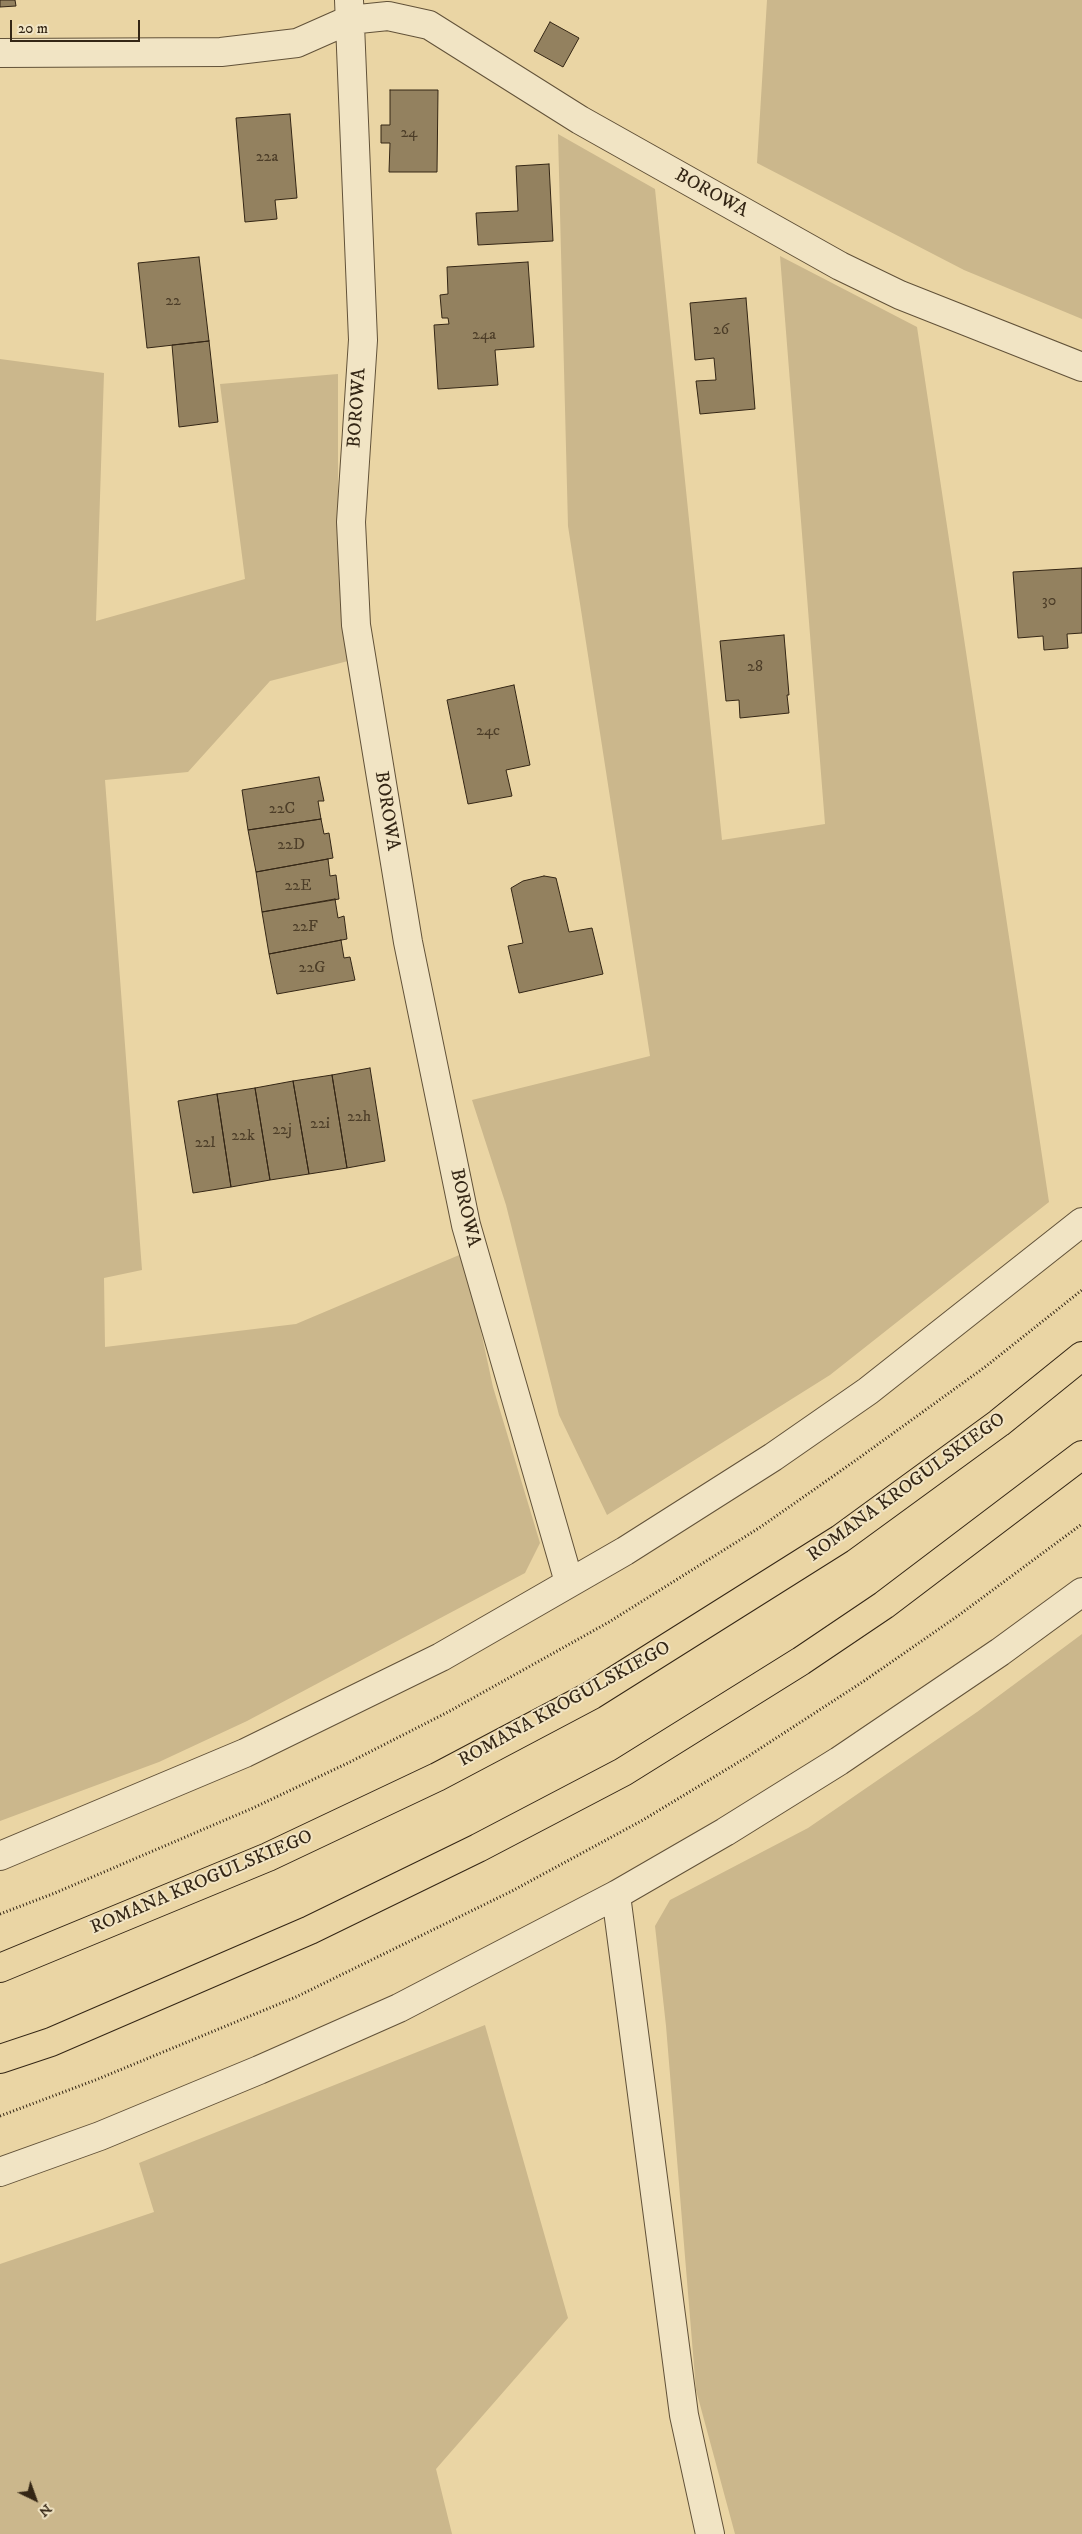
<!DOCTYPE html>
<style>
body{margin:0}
#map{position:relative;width:1082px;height:2534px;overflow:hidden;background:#ead5a4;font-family:"IM FELL DW Pica",serif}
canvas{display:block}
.north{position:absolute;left:10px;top:2474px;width:50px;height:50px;-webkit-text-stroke:4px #f1e4c4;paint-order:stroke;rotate:138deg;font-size:14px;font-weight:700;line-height:20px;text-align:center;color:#342615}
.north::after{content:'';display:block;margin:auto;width:18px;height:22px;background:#342615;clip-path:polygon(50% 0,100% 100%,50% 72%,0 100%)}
.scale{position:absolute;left:10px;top:20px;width:130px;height:22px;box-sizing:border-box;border:2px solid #342615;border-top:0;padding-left:6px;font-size:15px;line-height:18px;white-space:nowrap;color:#342615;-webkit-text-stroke:4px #f1e4c4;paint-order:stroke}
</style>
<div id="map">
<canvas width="1082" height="2534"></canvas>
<div class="north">N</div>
<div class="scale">20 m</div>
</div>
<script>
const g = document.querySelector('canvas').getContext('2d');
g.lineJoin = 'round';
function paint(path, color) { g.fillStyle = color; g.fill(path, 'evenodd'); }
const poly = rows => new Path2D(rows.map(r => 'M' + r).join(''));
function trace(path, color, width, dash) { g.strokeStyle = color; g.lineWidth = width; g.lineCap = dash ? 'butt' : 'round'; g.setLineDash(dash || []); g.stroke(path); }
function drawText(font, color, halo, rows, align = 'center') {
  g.font = font + ' "IM FELL DW Pica",serif'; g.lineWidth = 4; g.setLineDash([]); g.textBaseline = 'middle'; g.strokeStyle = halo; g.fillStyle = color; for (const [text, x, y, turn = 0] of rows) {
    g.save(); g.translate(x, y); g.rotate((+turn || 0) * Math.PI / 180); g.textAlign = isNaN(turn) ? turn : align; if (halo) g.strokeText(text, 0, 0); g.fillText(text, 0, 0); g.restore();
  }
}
paint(poly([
 [767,0,1082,0,1082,319,964,270,757,163],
 [558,134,655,189,722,840,825,824,780,256,917,327,1049,1202,830,1375,607,1515,559,1415,506,1205,472,1100,650,1056,568,526],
 [0,359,104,373,96,621,245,579,220,384,338,374,338,564,352,660,270,681,188,772,105,780,142,1270,104,1278,105,1347,296,1324,464,1253,493,1387,540,1543,525,1573,247,1721,159,1762,0,1821],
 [1082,1634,1082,2534,735,2534,696,2390,666,2026,655,1926,670,1900,808,1828,977,1712],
 [485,2025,568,2318,436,2469,452,2534,0,2534,0,2264,154,2212,139,2163]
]), '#cbb78c');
const building = poly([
 [0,0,15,0,16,6,0,7,0,0],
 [550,22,579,38,563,67,534,51,550,22],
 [390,90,438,90,437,172,389,172,390,143,381,143,381,125,390,125,390,90],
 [290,114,297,198,275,200,277,219,245,222,236,118,290,114],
 [549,164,553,241,478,245,476,213,518,211,516,166,549,164],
 [199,257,209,341,147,348,138,263,199,257],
 [528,262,534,347,495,350,498,385,438,389,434,325,449,324,448,318,442,318,440,295,448,294,447,267,528,262],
 [746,298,755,409,700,414,696,381,716,380,714,358,695,360,690,303,746,298],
 [209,341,218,422,179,427,172,345,209,341],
 [1082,568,1082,633,1067,634,1068,648,1044,650,1043,636,1018,638,1013,572,1082,568],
 [784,635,789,695,787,695,789,713,740,718,739,700,726,701,720,641,784,635],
 [514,685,530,765,506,770,512,796,468,804,447,700,514,685],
 [319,777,324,801,318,801,321,819,248,830,242,790,319,777],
 [321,819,324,834,329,833,333,858,256,872,248,830,321,819],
 [328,859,330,876,336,875,339,899,262,912,256,872,328,859],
 [544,876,556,878,569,932,592,928,603,974,519,993,508,946,523,943,511,888,523,881,544,876],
 [335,899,338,918,344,916,347,939,269,954,262,912,335,899],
 [341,940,344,958,350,957,355,980,277,994,269,954,341,940],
 [370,1068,385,1161,347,1168,332,1075,370,1068],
 [332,1075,347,1168,309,1174,293,1081,332,1075],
 [293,1081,309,1174,270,1180,255,1088,293,1081],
 [255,1088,270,1180,231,1187,217,1094,255,1088],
 [217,1094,231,1187,193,1193,178,1101,217,1094]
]);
paint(building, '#93815f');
trace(building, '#342615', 1);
const minor = poly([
 [349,0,363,340,351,522,356,625,408,942,466,1225,569,1582],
 [0,53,221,52,297,43,349,20,388,16,429,25,580,120,840,266,900,295,1082,367],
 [0,1856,245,1753,441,1657,625,1551,773,1457,868,1391,1082,1222],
 [616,1895,684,2415,710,2534],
 [0,2172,100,2136,259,2070,399,2008,616,1895,725,1832,839,1761,1000,1652,1082,1592]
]);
const major = poly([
 [0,1968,268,1857,437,1777,592,1695,840,1539,999,1423,1082,1356],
 [0,2059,51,2042,310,1930,478,1848,623,1772,801,1661,884,1605,1082,1455]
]);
trace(minor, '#625239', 30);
trace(major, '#342615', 30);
trace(poly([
 [0,1914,55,1893,253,1808,350,1762,448,1712,609,1622,759,1528,852,1463,985,1367,1082,1290],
 [0,2116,98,2079,296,1997,512,1891,643,1820,747,1757,864,1681,959,1615,1082,1524]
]), '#342615', 3, [1, 2.5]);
trace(minor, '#f1e4c4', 28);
trace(major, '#ead5a4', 28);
drawText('16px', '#4c3d28', null, [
 ["24",409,134],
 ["22a",267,158],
 ["22",173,302],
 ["26",721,331],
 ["24a",484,336],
 ["30",1049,602],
 ["28",755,668],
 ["24c",488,732],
 ["22C",282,810],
 ["22D",291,846],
 ["22E",298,887],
 ["22F",305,928],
 ["22G",312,969],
 ["22h",359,1118],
 ["22i",320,1125],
 ["22j",282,1131],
 ["22k",243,1137],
 ["22l",205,1144]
]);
drawText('19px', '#342615', '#f1e4c4', [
 ["BOROWA",711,194,29],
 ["BOROWA",358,408,-86],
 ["BOROWA",386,811,81],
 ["BOROWA",464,1208,77],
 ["ROMANA KROGULSKIEGO",907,1488,-36],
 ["ROMANA KROGULSKIEGO",565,1705,-29],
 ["ROMANA KROGULSKIEGO",202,1883,-23]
]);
</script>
